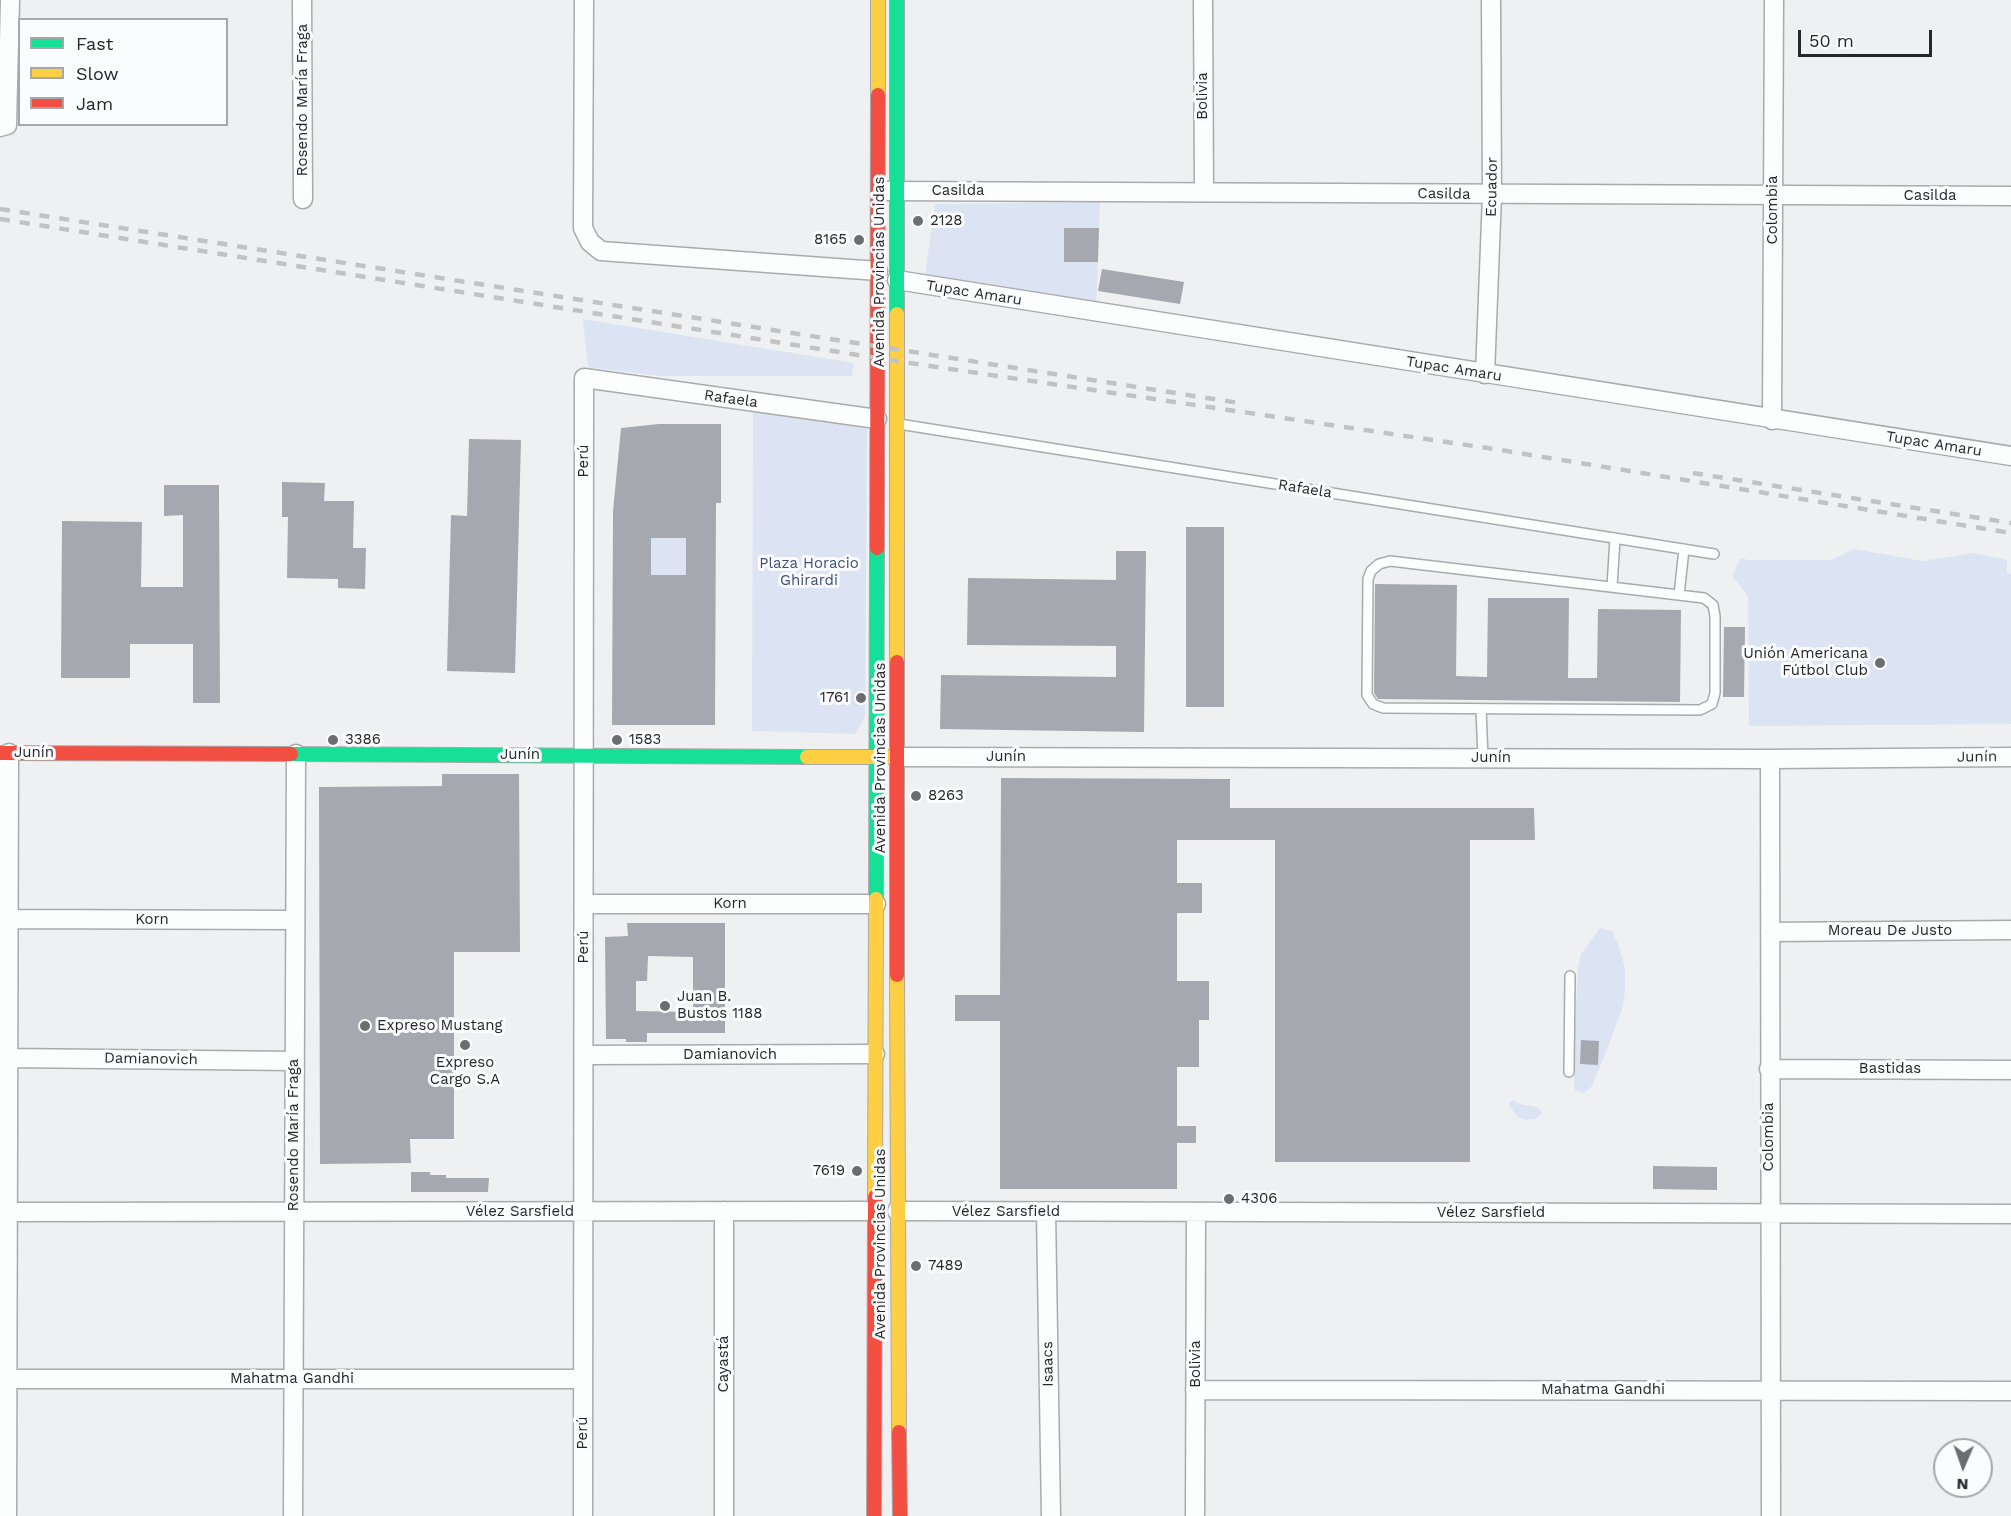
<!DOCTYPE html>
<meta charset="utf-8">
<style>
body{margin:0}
#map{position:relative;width:2011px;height:1516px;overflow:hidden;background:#eef0f2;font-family:"Work Sans",sans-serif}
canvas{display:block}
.legend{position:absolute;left:18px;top:18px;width:210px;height:108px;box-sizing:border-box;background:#fbfcfe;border:2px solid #a6a7a8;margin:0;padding:8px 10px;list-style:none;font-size:18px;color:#262728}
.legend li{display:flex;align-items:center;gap:12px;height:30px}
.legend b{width:30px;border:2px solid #a6a7a8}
.north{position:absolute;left:1933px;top:1438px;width:60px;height:60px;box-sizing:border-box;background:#fbfcfe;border:2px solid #a6a7a8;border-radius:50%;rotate:182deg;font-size:16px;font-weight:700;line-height:24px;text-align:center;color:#262728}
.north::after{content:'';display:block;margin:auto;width:21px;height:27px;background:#6c6d6f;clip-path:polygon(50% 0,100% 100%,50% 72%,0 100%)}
.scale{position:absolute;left:1798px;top:30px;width:134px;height:27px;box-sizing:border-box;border:3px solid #262728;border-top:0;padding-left:8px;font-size:18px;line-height:21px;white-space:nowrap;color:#262728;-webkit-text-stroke:4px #fbfcfe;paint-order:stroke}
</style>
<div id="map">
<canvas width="2011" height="1516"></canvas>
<ul class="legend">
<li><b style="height:8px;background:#16e098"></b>Fast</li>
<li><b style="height:8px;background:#ffcf43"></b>Slow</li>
<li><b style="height:8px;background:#f24e42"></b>Jam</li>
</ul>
<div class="north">N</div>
<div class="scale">50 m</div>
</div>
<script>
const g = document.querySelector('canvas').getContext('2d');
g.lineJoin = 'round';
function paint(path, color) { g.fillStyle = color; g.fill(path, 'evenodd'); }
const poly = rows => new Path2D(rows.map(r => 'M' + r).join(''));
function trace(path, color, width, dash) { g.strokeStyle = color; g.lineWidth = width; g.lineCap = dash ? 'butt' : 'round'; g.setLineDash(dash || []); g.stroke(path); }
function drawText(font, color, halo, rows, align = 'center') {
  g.font = font + ' "Work Sans",sans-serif'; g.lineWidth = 6; g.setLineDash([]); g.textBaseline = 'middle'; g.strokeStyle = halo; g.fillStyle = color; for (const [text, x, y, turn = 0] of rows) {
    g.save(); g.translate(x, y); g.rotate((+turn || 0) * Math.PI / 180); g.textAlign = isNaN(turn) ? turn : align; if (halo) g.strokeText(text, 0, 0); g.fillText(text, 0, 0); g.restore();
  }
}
paint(poly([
 [1100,202,1099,228,1064,229,1064,261,1098,262,1096,308,925,276,935,204],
 [583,319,854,363,852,376,660,376,588,367],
 [753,412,867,428,865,717,855,734,752,731],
 [651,538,686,538,686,575,651,575],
 [1854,549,1923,561,1974,553,2007,560,2007,573,2011,574,2011,724,1749,726,1748,596,1732,576,1741,558,1748,560,1831,560],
 [1600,928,1612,931,1619,947,1625,968,1625,992,1623,1006,1612,1037,1592,1086,1583,1094,1575,1090,1573,1067,1578,968,1581,954],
 [1513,1100,1520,1104,1536,1107,1540,1109,1542,1114,1535,1119,1526,1120,1519,1118,1510,1107,1509,1103]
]), '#dce4f3');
paint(poly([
 [1064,228,1099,228,1098,262,1064,262],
 [1102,269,1184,282,1180,304,1098,291],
 [659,424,721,424,721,503,716,503,715,725,612,725,613,511,621,428],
 [651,538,686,538,686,575,651,575],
 [469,439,521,440,515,673,447,671,451,515,467,516],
 [282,482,325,483,324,501,354,501,353,548,366,548,365,589,338,588,338,579,287,578,288,517,282,517],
 [164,485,219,485,220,703,193,703,193,644,130,644,130,678,61,678,62,521,142,522,141,587,183,587,183,515,164,516],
 [1186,527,1224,527,1224,707,1186,707],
 [1116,551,1146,551,1144,732,940,729,941,675,1116,677,1116,646,967,645,968,578,1116,580],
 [1375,584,1457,585,1456,676,1487,677,1488,598,1569,598,1568,678,1597,678,1598,609,1681,610,1680,702,1378,699,1374,693],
 [1724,627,1745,627,1744,697,1723,697],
 [442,774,519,774,520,952,454,952,454,1139,410,1139,411,1163,320,1164,319,787,442,786],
 [1001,778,1230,779,1230,808,1534,808,1535,840,1470,840,1470,1162,1275,1162,1275,840,1177,840,1177,883,1202,883,1202,913,1177,913,1177,981,1209,981,1209,1020,1199,1020,1199,1067,1177,1067,1177,1126,1196,1126,1196,1143,1177,1143,1177,1189,1000,1189,1000,1021,955,1021,955,995,1000,995],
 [627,923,725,923,725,1033,647,1033,647,1042,626,1042,626,1039,606,1039,605,937,628,936],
 [648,956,693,957,693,1012,636,1011,636,981,647,981],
 [1581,1040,1599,1041,1598,1065,1580,1064],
 [1653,1166,1717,1167,1717,1190,1653,1189],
 [411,1172,430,1172,430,1175,446,1175,446,1178,489,1178,488,1192,411,1192]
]), '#a5a8ae');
const lane = poly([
 [899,424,1714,554],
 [1390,561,1704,598,1713,605,1715,616,1715,693,1712,704,1700,710,1383,708,1373,704,1367,695,1368,579,1371,571,1379,564,1390,561],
 [1612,587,1615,538],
 [1679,595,1684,549],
 [1481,709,1483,758],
 [1569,1072,1570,976]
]);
const street = poly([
 [302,0,303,199],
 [584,0,583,228,590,242,601,251,878,271],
 [1203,0,1204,192],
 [0,127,7,125,10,0],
 [885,191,2011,196],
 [897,280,2011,456],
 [1485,374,1492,195,1491,0],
 [1772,420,1774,0],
 [897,757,1770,759,2011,757],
 [1770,759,1771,1516],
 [584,904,876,904],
 [9,919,295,920],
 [1770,932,2011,930],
 [584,1055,875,1054],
 [8,1058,295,1061],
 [1769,1069,2011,1070],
 [724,1211,724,1516],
 [897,1211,2011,1214],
 [0,1212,875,1211],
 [1046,1212,1051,1516],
 [0,1379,583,1379],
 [1195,1390,2011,1391],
 [7,1516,9,753],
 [293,1516,296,754],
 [583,1516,584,378,877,419],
 [1195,1516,1196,1212]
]);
const fast = poly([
 [897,0,897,314],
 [291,754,807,757],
 [876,899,877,548]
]);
const slow = poly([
 [878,95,878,0],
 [897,314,897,662],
 [807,757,894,757],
 [897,975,899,1432],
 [875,1197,876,899]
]);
const jam = poly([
 [877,548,878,95],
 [897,662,897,975],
 [0,753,291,754],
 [899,1432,900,1516],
 [874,1516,875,1197]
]);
trace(lane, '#a9aaac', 12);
trace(street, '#a9aaac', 21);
trace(fast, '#a9aaac', 16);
trace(slow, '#a9aaac', 16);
trace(jam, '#a9aaac', 16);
trace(lane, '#fcfdfd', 9);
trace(street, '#fcfdfd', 18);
trace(fast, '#16e098', 14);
trace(slow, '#ffcf43', 14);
trace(jam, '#f24e42', 14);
trace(poly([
 [0,209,1239,403],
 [0,219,896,361,1494,449,2011,533],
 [1693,473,2011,523]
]), '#c2c2c2', 4.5, [10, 10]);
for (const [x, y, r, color] of [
 [918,221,6,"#6c6d6f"],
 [859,240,6,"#6c6d6f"],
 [1880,663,6,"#6c6d6f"],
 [861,698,6,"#6c6d6f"],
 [333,740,6,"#6c6d6f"],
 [617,740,6,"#6c6d6f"],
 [916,796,6,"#6c6d6f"],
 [665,1006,6,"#6c6d6f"],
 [365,1026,6,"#6c6d6f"],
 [465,1045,6,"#6c6d6f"],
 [857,1171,6,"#6c6d6f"],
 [1229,1199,6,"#6c6d6f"],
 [916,1266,6,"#6c6d6f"]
]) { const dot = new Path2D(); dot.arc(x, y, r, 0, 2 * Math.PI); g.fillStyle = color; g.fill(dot); trace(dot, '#fbfcfe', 2); }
drawText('15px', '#262728', '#fbfcfe', [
 ["Bolivia",1203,96,-90],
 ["Rosendo María Fraga",303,100,-90],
 ["Ecuador",1492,187,-89],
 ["Casilda",958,191],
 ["Casilda",1444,194,1],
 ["Casilda",1930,196],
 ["Colombia",1773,210,-90],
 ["Avenida Provincias Unidas",880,272,-90],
 ["Tupac Amaru",974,293,9],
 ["Tupac Amaru",1454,369,9],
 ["Rafaela",731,399,8],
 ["Tupac Amaru",1934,444,9],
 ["Perú",584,461,-90],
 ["Rafaela",1305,489,9],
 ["Junín",34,753],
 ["Junín",520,755],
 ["Junín",1006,757],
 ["Junín",1977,757,-1],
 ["Avenida Provincias Unidas",881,758,-90],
 ["Junín",1491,758],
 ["Korn",730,904],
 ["Korn",152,920],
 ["Moreau De Justo",1890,931],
 ["Perú",584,947,-90],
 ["Damianovich",730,1055],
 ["Damianovich",151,1059,1],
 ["Bastidas",1890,1069],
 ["Rosendo María Fraga",294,1135,-90],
 ["Colombia",1769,1137,-90],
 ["Vélez Sarsfield",520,1212],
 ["Vélez Sarsfield",1006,1212],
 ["Vélez Sarsfield",1491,1213],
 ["Avenida Provincias Unidas",881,1244,-90],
 ["Cayastá",724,1364,-90],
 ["Isaacs",1048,1364,-91],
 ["Bolivia",1196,1364,-90],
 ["Mahatma Gandhi",292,1379],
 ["Mahatma Gandhi",1603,1390],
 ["Perú",583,1433,-90]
]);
drawText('15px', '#262728', '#fbfcfe', [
 ["2128",930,221],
 ["8165",847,240,"right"],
 ["Unión Americana",1868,654,"right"],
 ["Fútbol Club",1868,671,"right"],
 ["1761",849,698,"right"],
 ["3386",345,740],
 ["1583",629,740],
 ["8263",928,796],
 ["Juan B.",677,997],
 ["Bustos 1188",677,1014],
 ["Expreso Mustang",377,1026],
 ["Expreso",465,1063,"center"],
 ["Cargo S.A",465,1080,"center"],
 ["7619",845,1171,"right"],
 ["4306",1241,1199],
 ["7489",928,1266]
], 'left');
drawText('15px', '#3c4f79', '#fbfcfe', [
 ["Plaza Horacio",809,564],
 ["Ghirardi",809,581]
]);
</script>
